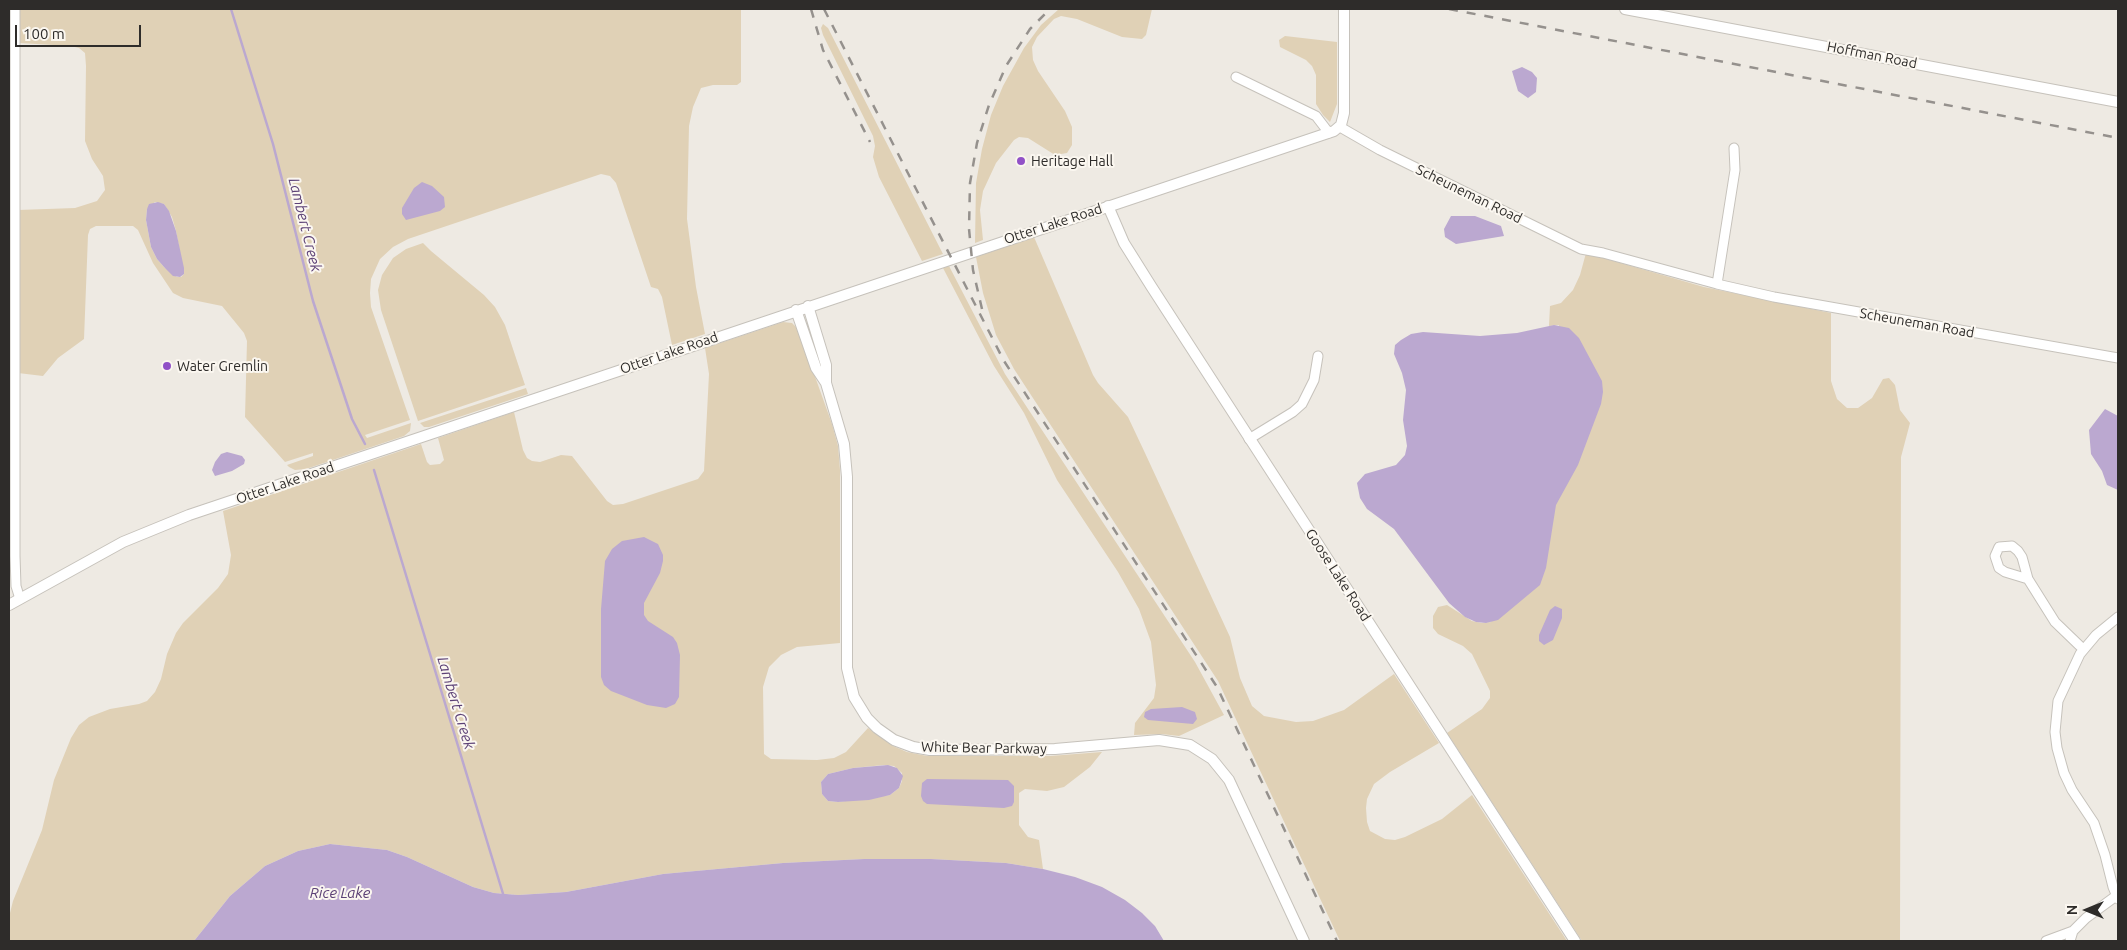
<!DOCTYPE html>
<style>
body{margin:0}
#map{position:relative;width:2127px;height:950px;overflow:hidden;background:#eeeae3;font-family:Ubuntu,sans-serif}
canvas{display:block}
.frame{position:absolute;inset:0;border:10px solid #2e2c2a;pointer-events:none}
.north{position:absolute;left:2062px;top:885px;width:50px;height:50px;-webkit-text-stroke:4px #fbf7f0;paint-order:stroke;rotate:270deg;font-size:14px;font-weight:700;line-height:20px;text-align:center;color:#2e2c2a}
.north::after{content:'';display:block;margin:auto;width:18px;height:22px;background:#2e2c2a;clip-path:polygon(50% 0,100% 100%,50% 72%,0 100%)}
.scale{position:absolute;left:15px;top:25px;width:126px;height:22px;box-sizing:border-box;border:2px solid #2e2c2a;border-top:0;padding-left:6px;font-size:15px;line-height:18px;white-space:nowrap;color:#2e2c2a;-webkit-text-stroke:4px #fbf7f0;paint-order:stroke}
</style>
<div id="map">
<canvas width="2127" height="950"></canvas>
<div class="frame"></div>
<div class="north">N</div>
<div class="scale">100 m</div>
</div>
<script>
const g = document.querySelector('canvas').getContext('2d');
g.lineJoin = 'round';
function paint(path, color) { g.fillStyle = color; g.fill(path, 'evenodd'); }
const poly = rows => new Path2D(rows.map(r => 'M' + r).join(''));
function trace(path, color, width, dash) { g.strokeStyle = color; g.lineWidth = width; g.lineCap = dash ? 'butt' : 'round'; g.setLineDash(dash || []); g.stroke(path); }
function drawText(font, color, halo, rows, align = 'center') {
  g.font = font + ' Ubuntu,sans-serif'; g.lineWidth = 4; g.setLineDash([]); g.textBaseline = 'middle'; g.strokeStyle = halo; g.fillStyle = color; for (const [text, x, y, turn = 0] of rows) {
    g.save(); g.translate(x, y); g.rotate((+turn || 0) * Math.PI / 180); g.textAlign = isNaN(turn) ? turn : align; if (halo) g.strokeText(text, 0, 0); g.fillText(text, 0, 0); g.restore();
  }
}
paint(poly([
 [19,9,741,9,741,82,737,85,713,85,701,88,693,107,689,126,687,219,696,287,705,334,672,345,662,297,658,289,651,287,616,183,610,176,601,174,408,239,393,247,380,259,371,279,370,293,371,307,410,420,365,435,367,438,411,423,410,431,404,436,306,469,295,470,289,467,287,465,313,456,313,453,285,462,245,417,247,341,244,333,222,306,183,298,173,293,153,263,138,230,133,226,96,226,90,229,88,235,84,339,58,358,43,376,18,373,18,210,75,208,97,201,105,190,103,176,92,159,85,141,86,66,85,53,79,48,71,46,19,43],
 [155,202,164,204,172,217,176,231,184,274,181,277,177,277,164,267,157,259,151,247,146,220,147,209],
 [1059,9,1152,9,1146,35,1142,39,1122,37,1077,19,1061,16,1054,19,1037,37,1032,47,1033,60,1038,71,1065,111,1072,127,1072,145,1067,153,1055,155,1028,138,1019,137,1014,140,996,163,983,191,980,210,983,240,975,243,976,183,982,149,991,115,1003,86,1024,48,1041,25],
 [823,24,828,28,943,254,922,261,879,177,873,157,875,146,873,136,823,35,821,28],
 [1285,36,1337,42,1337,104,1330,122,1323,115,1316,104,1316,75,1312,66,1306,60,1280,47,1279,40],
 [1034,237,1093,375,1098,383,1128,417,1145,453,1230,637,1240,678,1252,706,1264,716,1296,722,1313,721,1344,710,1394,674,1439,743,1390,772,1374,784,1367,799,1366,808,1367,822,1370,831,1385,839,1395,840,1405,837,1442,819,1472,795,1567,941,1340,941,1218,681,1014,369,996,335,983,293,976,257],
 [423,243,431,251,484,295,495,307,505,325,525,385,418,421,381,310,378,290,382,275,393,258,406,249],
 [1586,253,1704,287,1831,313,1831,381,1837,399,1847,408,1858,408,1872,398,1883,379,1889,378,1895,385,1900,410,1910,423,1901,457,1900,941,1582,941,1447,733,1482,709,1490,698,1490,691,1472,654,1463,646,1438,634,1433,628,1433,616,1438,607,1447,605,1472,621,1482,623,1491,622,1559,325,1549,326,1550,306,1561,303,1573,290,1580,275],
 [949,266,1005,374,1195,662,1224,715,1179,736,1162,734,1134,735,1135,723,1154,698,1156,685,1151,642,1139,609,1118,572,1057,480,1024,413,994,366,943,268],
 [783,322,792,323,798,329,832,424,838,446,840,470,840,643,797,647,781,655,769,667,763,687,764,754,771,759,817,760,834,758,846,752,868,728,893,746,907,752,927,756,1050,756,1102,752,1090,767,1064,787,1047,791,1025,789,1019,793,1019,825,1028,837,1039,840,1043,869,1006,863,931,859,864,859,783,863,663,874,566,892,518,895,494,893,473,887,407,857,387,850,330,844,298,851,265,866,230,896,194,941,9,941,9,917,13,901,42,830,54,780,71,738,79,725,89,717,110,709,139,704,147,701,155,692,161,679,167,654,176,633,183,623,218,588,228,574,231,555,223,511,421,444,427,462,430,465,440,464,444,460,438,438,514,412,523,450,527,458,532,461,540,462,561,455,572,456,607,501,613,505,623,504,698,479,704,471,709,374,705,348],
 [884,765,894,766,902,773,902,781,899,788,890,795,838,802,828,801,822,794,821,782,828,774,853,768],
 [526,388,528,394,429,427,424,427,420,423]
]), '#e0d1b6');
paint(poly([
 [1522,67,1532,72,1537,78,1536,92,1528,98,1518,91,1512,71],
 [422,182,432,186,444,197,445,207,440,211,406,220,402,214,402,208,414,188],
 [158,202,164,204,169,211,176,231,184,268,184,274,180,277,173,276,164,267,157,259,151,247,146,220,147,209,149,204],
 [1451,216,1475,216,1501,226,1504,236,1456,244,1445,237,1444,229],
 [1554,325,1569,328,1579,338,1602,381,1603,392,1601,404,1578,465,1556,505,1546,568,1540,585,1498,620,1486,623,1476,622,1465,617,1449,603,1394,529,1367,509,1360,498,1357,483,1365,474,1396,465,1405,455,1407,446,1403,420,1406,390,1402,373,1394,354,1395,345,1401,340,1411,334,1423,332,1480,336,1517,333],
 [2105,409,2118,416,2118,490,2107,485,2102,471,2091,454,2089,430],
 [227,452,242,456,245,460,244,464,232,471,215,476,212,470,215,462,221,454],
 [644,537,658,544,663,555,663,561,660,573,644,603,644,615,648,621,673,637,677,643,680,655,679,697,675,704,666,708,647,705,611,691,604,685,601,677,601,609,605,561,612,549,622,541],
 [1555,606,1562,609,1562,618,1553,640,1544,645,1539,641,1539,635,1550,610],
 [1182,707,1195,712,1197,719,1193,724,1148,720,1144,717,1145,712,1151,709],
 [888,765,897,768,903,776,899,788,890,795,869,800,838,802,828,801,822,794,821,782,828,774,853,768],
 [927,779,1008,780,1014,786,1014,802,1012,806,1004,808,927,804,923,801,921,796,922,783],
 [330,844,387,850,407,857,473,887,494,893,518,895,566,892,663,874,783,863,864,859,931,859,1006,863,1043,869,1075,877,1102,887,1125,900,1142,913,1155,926,1164,941,194,941,230,896,265,866,298,851]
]), '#bba8d0');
trace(poly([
 [231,9,273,144,313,301,352,419,365,444],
 [374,470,504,897]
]), '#bba8d0', 2.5);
const minor = poly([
 [15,9,15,556,16,586,20,599],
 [1236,77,1316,116,1329,133],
 [1340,127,1380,150,1581,249,1603,253,1717,284,1774,297,2118,358],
 [1717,284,1735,170,1734,148],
 [1249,439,1293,412,1302,404,1314,380,1318,356],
 [2028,579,2005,572,1999,568,1995,556,1999,547,2012,546,2018,551,2022,557,2028,579,2055,622,2083,649],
 [2118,617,2096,635,2080,654,2058,701,2055,732,2057,748,2064,773,2072,790,2094,823,2105,855,2113,887,2118,899],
 [2046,941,2073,931],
 [2070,941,2073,931,2086,918,2116,896]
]);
const tertiary = poly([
 [1625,9,2118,102],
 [1108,206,1124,243,1151,286,1575,941],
 [808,306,826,365,826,383],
 [796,310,816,368,826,383,844,444,847,477,847,668,854,697,867,718,877,728,894,740,913,747,930,750,1055,749,1159,740,1190,745,1212,759,1229,780,1304,941],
 [9,605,123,542,189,515,1334,131,1341,125,1344,113,1344,9]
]);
trace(minor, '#c6c2bb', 11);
trace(tertiary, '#c6c2bb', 12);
trace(minor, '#fff', 9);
trace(tertiary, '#fff', 10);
trace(poly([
 [811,9,823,50,870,142],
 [824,9,1004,361,1217,687,1337,941],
 [1449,9,2118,138],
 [982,309,973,270,969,229,970,183,977,143,989,105,1006,66,1030,29,1050,9]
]), '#95918d', 2.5, [9, 9]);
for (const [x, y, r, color] of [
 [1021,161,5,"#9151c7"],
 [167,366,5,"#9151c7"]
]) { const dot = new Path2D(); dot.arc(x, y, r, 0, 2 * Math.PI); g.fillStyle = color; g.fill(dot); trace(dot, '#fbf7f0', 2); }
drawText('14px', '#2e2c2a', '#fbf7f0', [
 ["Hoffman Road",1872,55,11],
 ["Scheuneman Road",1469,194,26],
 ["Otter Lake Road",1053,224,-18],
 ["Scheuneman Road",1917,323,10],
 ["Otter Lake Road",669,353,-19],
 ["Otter Lake Road",285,483,-19],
 ["Goose Lake Road",1338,575,57],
 ["White Bear Parkway",984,748,1]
]);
drawText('14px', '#2e2c2a', '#fbf7f0', [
 ["Heritage Hall",1031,161],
 ["Water Gremlin",177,366]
], 'left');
drawText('italic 15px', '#5c4176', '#fbf7f0', [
 ["Lambert Creek",305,225,76],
 ["Lambert Creek",456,703,73],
 ["Rice Lake",340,893]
]);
</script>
